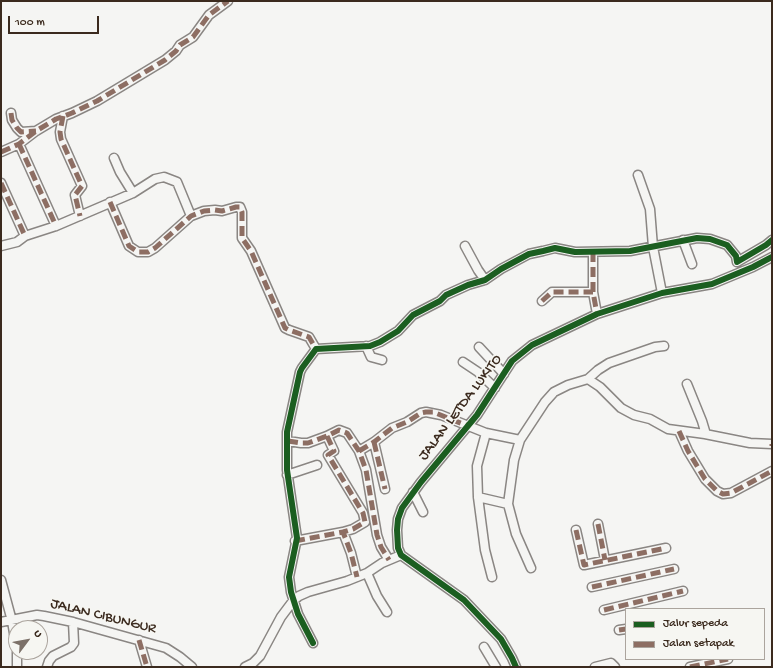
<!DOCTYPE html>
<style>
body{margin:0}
#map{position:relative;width:773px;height:668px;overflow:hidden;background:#f5f5f3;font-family:"Gochi Hand",sans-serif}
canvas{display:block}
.frame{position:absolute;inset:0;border:2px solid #3b2a1e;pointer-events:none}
.legend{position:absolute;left:625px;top:608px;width:140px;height:52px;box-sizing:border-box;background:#f6f6f2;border:1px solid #aba49d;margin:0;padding:5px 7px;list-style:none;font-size:12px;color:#3b2a1e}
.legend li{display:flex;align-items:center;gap:8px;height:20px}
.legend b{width:20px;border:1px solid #aba49d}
.north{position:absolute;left:8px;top:620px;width:40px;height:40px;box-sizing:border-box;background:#f6f6f2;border:1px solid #aba49d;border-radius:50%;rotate:58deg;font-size:11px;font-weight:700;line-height:16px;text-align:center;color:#3b2a1e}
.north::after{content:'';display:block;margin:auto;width:14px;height:18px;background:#7c7169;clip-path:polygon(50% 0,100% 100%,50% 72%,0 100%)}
.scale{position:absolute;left:8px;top:16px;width:91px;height:18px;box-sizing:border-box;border:2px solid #3b2a1e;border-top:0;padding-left:5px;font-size:12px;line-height:14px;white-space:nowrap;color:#3b2a1e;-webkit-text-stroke:3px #f6f6f2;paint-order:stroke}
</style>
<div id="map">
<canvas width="773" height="668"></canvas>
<div class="frame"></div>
<ul class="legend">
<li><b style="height:5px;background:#1b5e20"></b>Jalur sepeda</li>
<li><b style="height:5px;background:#8d6e63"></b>Jalan setapak</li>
</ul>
<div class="north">U</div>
<div class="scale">100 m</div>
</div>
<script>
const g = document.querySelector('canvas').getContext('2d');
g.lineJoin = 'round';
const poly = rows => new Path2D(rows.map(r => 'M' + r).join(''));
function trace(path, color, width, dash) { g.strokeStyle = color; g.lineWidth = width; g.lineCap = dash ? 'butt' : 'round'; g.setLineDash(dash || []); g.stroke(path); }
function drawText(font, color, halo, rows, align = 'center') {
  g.font = font + ' "Gochi Hand",sans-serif'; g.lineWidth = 3.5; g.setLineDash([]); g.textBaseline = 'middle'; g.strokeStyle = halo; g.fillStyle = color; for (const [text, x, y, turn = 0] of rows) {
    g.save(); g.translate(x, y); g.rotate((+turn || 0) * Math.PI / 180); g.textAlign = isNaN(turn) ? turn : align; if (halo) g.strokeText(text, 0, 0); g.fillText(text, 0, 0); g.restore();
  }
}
const minor = poly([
 [11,113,12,120,17,128,21,132,36,131],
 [63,116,60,132,61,139,82,186,75,195,80,216],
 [19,144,56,226],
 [1,152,19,144,36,131,56,119,72,113,97,101,165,60,176,51,180,45,193,37,209,15,228,1],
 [114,158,120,172,133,193],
 [638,175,650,209,653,247,662,293],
 [1,183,25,236],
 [110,202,129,246,138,252,148,252,155,248,191,216,204,211,215,210,222,211,236,207,240,207,242,212,242,238,251,251,285,328,289,330,309,337,316,349],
 [683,240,692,264],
 [1,246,17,242,25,236,56,226,133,193,155,179,164,177,177,182,191,216],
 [465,246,478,270,485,280],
 [593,252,593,292,597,314],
 [542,301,552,292,593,292],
 [366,346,371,357,382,360],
 [479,347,504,374],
 [463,362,478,372,495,388],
 [588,379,600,387,621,408,634,415,650,419,668,429,705,434,750,443,772,444],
 [687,384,702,421,705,431,705,434],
 [679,431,688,451,705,479,717,491,723,494,731,493,772,471],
 [486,433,477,466,478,497,485,550,492,577],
 [327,436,334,451,328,455,363,513,365,522,353,529,343,532],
 [288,441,301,443,308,443,327,436,339,430,347,433,359,451,366,470,377,535,381,547,389,560],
 [374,442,385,489],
 [359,451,374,442,392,428,407,422,421,413,426,412,441,415,486,433,520,440],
 [287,475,317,465],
 [413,492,423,512],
 [478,497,508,504],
 [598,524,605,560],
 [576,530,584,565,666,548],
 [295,541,343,532,351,553,357,577],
 [531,568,516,534,508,504,514,460,520,440,545,402,554,392,568,385,588,379,598,370,609,363,655,347,664,346],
 [367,573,377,596,387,612],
 [1,580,12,621,16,645],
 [592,587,674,569],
 [604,610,683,591],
 [1,622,37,615,44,616,73,622,166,648,180,657,192,667],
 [619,630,626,629],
 [139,640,147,667],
 [313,643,298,614,291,592,289,577,297,538,287,470,287,432,300,372,302,368,316,349,370,346,380,342,398,331,413,315,440,301,446,295,468,285,485,280,501,269,529,254,543,251,555,248,575,252,630,251,697,238,710,239,727,245,736,256,737,262,766,245,772,240],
 [484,647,496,667],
 [17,652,17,666],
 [47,667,49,661,53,656,71,647,74,643,73,622],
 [245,667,253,663,260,656,281,617,293,601,299,596,308,592,347,581,367,573,382,563,401,555],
 [516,667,512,658,501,639,464,600,401,555,398,548,397,530,398,519,402,508,421,482,477,415,512,361,532,345,597,314,662,293,712,284,753,267,772,257],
 [595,667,611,663,615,667],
 [690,667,728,659]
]);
trace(minor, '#8a8683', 11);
trace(minor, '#f5f5f3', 8);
trace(poly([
 [11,113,12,120,17,128,21,132,36,131],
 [63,116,60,132,61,139,82,186,75,195,80,216],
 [19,144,56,226],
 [1,152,19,144,36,131,56,119,72,113,97,101,165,60,176,51,180,45,193,37,209,15,228,1],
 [1,183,25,236],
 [110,202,129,246,138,252,148,252,155,248,191,216,204,211,215,210,222,211,236,207,240,207,242,212,242,238,251,251,285,328,289,330,309,337,316,349],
 [593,252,593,292,597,314],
 [542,301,552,292,593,292],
 [679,431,688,451,705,479,717,491,723,494,731,493,772,471],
 [327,436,334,451,328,455,363,513,365,522,353,529,343,532],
 [288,441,301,443,308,443,327,436,339,430,347,433,359,451,366,470,377,535,381,547,389,560],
 [374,442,385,489],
 [772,444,772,446],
 [359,451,374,442,392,428,407,422,421,413,426,412,433,412,468,426],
 [598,524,605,560],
 [576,530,584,565,666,548],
 [295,541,343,532,351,553,357,577],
 [592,587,674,569],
 [604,610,683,591],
 [619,630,626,629],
 [139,640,147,667],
 [690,667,728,659]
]), '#8d6e63', 5, [10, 5]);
trace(poly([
 [313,643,298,614,291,592,289,577,297,538,287,470,287,432,300,372,302,368,316,349,370,346,380,342,398,331,413,315,440,301,446,295,468,285,485,280,501,269,529,254,543,251,555,248,575,252,630,251,697,238,710,239,727,245,736,256,737,262,766,245,772,240],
 [516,667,512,658,501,639,464,600,401,555,398,548,397,530,398,519,402,508,421,482,477,415,512,361,532,345,597,314,662,293,712,284,753,267,772,257]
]), '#1b5e20', 6);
drawText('15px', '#3b2a1e', '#f6f6f2', [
 ["JALAN LETDA LUKITO",461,408,-53],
 ["JALAN CIBUNGUR",103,617,14]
]);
</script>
